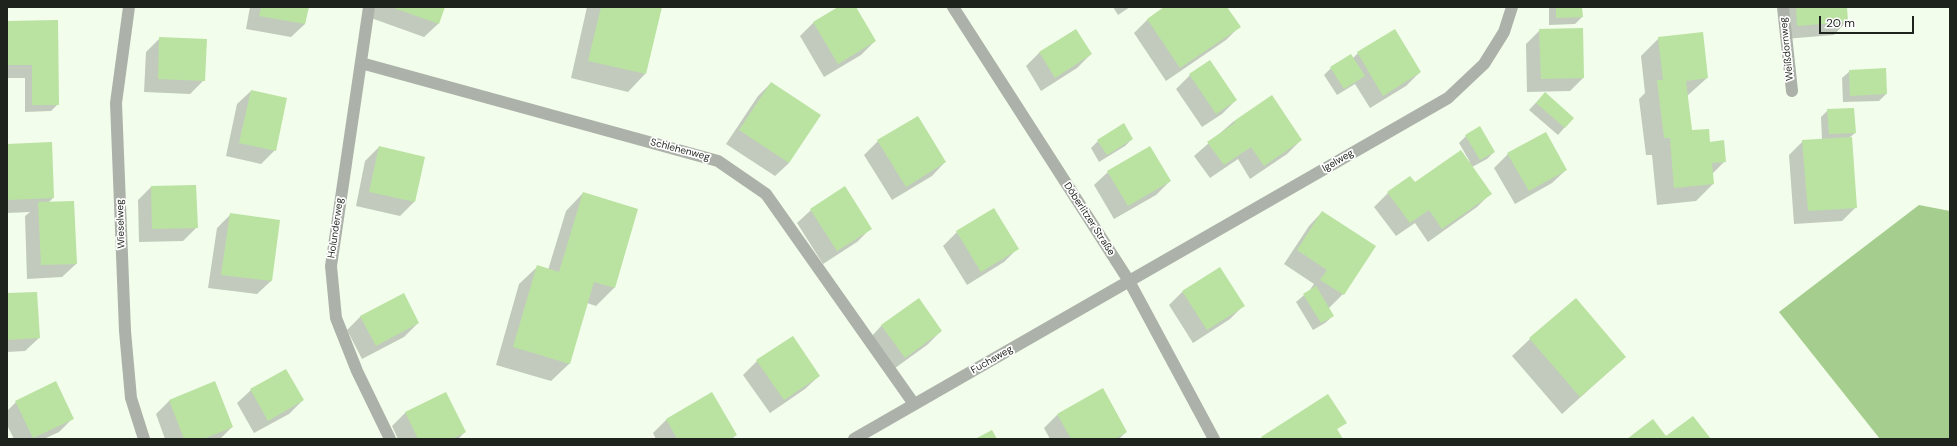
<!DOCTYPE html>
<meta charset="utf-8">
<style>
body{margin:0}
#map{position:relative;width:1957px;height:446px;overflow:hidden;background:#f2fdeb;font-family:"DM Sans",sans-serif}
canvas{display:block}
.frame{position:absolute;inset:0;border:8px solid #1f231d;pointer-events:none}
.scale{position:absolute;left:1819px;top:16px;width:95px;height:18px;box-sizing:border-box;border:2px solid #1f231d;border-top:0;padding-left:5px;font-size:12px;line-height:14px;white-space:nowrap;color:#1f231d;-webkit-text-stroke:3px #fff;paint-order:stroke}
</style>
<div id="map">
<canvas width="1957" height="446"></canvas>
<div class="frame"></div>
<div class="scale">20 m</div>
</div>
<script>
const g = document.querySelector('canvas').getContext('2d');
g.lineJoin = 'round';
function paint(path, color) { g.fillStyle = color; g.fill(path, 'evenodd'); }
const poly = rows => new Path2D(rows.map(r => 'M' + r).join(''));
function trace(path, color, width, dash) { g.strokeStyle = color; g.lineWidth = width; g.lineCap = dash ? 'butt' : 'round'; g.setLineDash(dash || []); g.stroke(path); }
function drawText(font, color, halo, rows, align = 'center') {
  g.font = font + ' "DM Sans",sans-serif'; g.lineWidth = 3.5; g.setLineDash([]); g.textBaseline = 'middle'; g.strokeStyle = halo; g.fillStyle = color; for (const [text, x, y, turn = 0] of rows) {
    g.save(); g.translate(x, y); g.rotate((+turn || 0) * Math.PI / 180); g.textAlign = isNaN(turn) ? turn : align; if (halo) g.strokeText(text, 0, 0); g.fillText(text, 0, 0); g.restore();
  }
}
paint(poly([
 [1919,205,1950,211,1950,439,1880,439,1779,312]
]), '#a5cd8d');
paint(poly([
 [250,7,308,7,305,24,291,37,246,29],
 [375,7,444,7,438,24,424,37,371,18],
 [587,7,661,7,645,74,628,92,571,78],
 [840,7,854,7,875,41,861,55,824,77,800,36,813,23],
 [1113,7,1130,7,1118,15],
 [1165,7,1226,7,1239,27,1226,40,1166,81,1134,33,1147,20],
 [1549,7,1581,7,1582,17,1575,24,1549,25],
 [1781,7,1846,7,1847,21,1834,35,1784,39],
 [7,22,58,104,51,111,25,112,25,78,7,78],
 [1075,30,1091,54,1077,68,1041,91,1026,66,1039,53],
 [1540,30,1583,78,1570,91,1527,92,1526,44],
 [160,38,204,80,190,94,144,92,146,52],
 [1659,38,1707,78,1687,96,1691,131,1710,143,1725,161,1712,174,1713,184,1696,201,1657,205,1652,155,1646,155,1639,99,1645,93,1641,56],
 [1358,53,1420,72,1406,86,1370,108,1355,84,1337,95,1324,75,1331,68,1353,58],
 [1210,62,1236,100,1222,114,1202,127,1176,89,1190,75],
 [1850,71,1886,94,1879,101,1843,102,1842,78],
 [771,83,789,163,775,176,726,144,758,96],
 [251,91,275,150,261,164,226,156,237,104],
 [1545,93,1565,127,1558,135,1529,110],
 [1828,110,1855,133,1849,138,1856,207,1842,221,1794,224,1789,155,1803,141,1822,140,1821,117],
 [1234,121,1301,140,1287,154,1250,179,1238,159,1210,178,1194,156],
 [1466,136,1494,152,1487,159,1472,167,1490,194,1477,207,1428,242,1415,223,1396,236,1374,207,1388,193,1410,177,1415,183,1470,162,1459,143],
 [1132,139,1125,146,1099,162,1091,148,1098,141],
 [878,141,945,162,932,176,892,200,864,155],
 [7,145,53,198,48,203,76,264,62,277,27,279,25,216,30,212,7,213],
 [379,147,424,157,414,202,400,216,356,206,365,161],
 [1508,154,1566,170,1552,183,1515,204,1494,168],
 [1108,172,1170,181,1156,195,1114,219,1094,185],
 [151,187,197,227,183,241,139,242,138,200],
 [583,193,637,209,614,288,596,306,587,303,569,364,551,381,496,365,519,284,537,267,548,270,566,211],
 [811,210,871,228,857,242,823,264,797,223],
 [1322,212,1374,246,1343,294,1328,309,1333,316,1325,323,1313,330,1296,302,1309,291,1314,284,1284,264,1309,226],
 [231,214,279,221,271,281,257,294,208,288,217,228],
 [957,232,1018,248,1004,262,967,285,943,246],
 [1182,292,1244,305,1230,319,1193,343,1169,305],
 [7,294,39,338,25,351,7,352],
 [361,316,418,323,404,337,362,359,347,330],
 [882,325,941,331,927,345,891,371,869,339],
 [1530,339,1625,357,1562,414,1512,356],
 [757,361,819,376,805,389,770,413,743,375],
 [215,383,232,427,220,439,165,439,156,414,169,401],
 [251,390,303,400,289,414,254,433,237,403],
 [712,394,736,435,732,439,656,439,653,433,666,420],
 [16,402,73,418,59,432,44,439,14,439,7,425,7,411],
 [406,412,465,432,458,439,398,439,392,426],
 [1057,415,1126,432,1119,439,1050,439,1044,428]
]), '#0003');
paint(poly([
 [261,7,309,7,305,24,259,16],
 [391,7,445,7,439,24],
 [601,7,662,7,646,74,588,61],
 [838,7,856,7,876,41,838,64,813,22],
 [1164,7,1227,7,1241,27,1180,68,1147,19],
 [1556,7,1582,7,1583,17,1556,18],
 [1796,7,1847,7,1848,22,1797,26],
 [58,20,59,105,32,105,32,65,7,65,7,21],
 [1583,28,1584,78,1541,79,1539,29],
 [1076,29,1092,54,1055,78,1039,52],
 [1395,29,1421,72,1383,96,1357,52],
 [1703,32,1708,78,1686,81,1692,130,1709,129,1710,142,1724,140,1726,162,1712,163,1714,184,1674,188,1670,138,1664,138,1657,80,1663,80,1658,37],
 [159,37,207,39,205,81,158,79],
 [1351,54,1365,76,1344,89,1330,67],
 [1210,60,1237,100,1216,114,1189,74],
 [1886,68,1887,94,1850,96,1849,70],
 [771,82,821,115,789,163,739,130],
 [251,90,287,98,276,151,239,143],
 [1545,92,1574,118,1565,128,1536,103],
 [1272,95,1302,140,1264,166,1251,147,1224,165,1207,142,1235,123,1234,121],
 [1854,108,1856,133,1829,134,1827,109],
 [918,116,946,162,906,187,877,140],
 [1124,123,1133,139,1107,155,1097,140],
 [1480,126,1495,152,1480,160,1465,135],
 [1546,132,1567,170,1529,191,1507,153],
 [1852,137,1857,208,1808,211,1802,140],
 [52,142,54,198,7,200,7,144],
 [379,146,425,157,415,202,369,192],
 [1150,146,1171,181,1128,206,1107,171],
 [1461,150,1492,194,1442,229,1429,210,1410,223,1387,192,1410,176,1415,182],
 [196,185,198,228,152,229,151,186],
 [845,186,872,229,837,251,810,209],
 [583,192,638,209,615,288,594,282,570,364,513,347,537,265,559,272],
 [74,201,77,264,41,265,38,202],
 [994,208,1019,249,981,272,956,231],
 [1322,211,1376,246,1344,295,1320,280,1327,270,1297,250],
 [230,213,280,220,272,281,221,275],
 [1220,267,1245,306,1207,330,1182,291],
 [1316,286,1334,316,1321,323,1303,294],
 [37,292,40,338,7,340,7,293],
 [404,293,419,323,376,346,360,316],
 [919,298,942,331,905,358,881,325],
 [1576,298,1626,357,1580,397,1529,338],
 [793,336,820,376,784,400,756,360],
 [286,369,304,400,268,421,250,389],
 [56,381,74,419,33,438,15,401],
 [215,381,233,427,203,439,184,439,169,400],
 [1103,388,1127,432,1115,439,1071,439,1057,414],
 [446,392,466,432,452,439,418,439,405,412],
 [712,392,737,435,730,439,677,439,666,419],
 [1328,394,1347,423,1337,429,1343,439,1263,439,1261,437],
 [1693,416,1711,439,1627,439,1653,419,1666,436],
 [992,430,997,439,975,439]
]), '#bae2a1');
trace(poly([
 [129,7,116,103,125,331,131,398,144,439],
 [369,7,331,266,336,318,357,371,390,439],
 [953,7,1129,281,1214,439],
 [1783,7,1792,91],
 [361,63,718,161,766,194,914,404],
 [854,439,1448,98,1484,64,1504,32,1512,7]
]), '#acb1a9', 12);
drawText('10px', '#1f231d', '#fff', [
 ["Weißdornweg",1787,49,-96],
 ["Schlehenweg",680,150,15],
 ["Igelweg",1338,161,-30],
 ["Döberlitzer Straße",1089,219,57],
 ["Wieselweg",121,224,-92],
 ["Holunderweg",336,228,-82],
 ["Fuchsweg",992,360,-30]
]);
</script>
